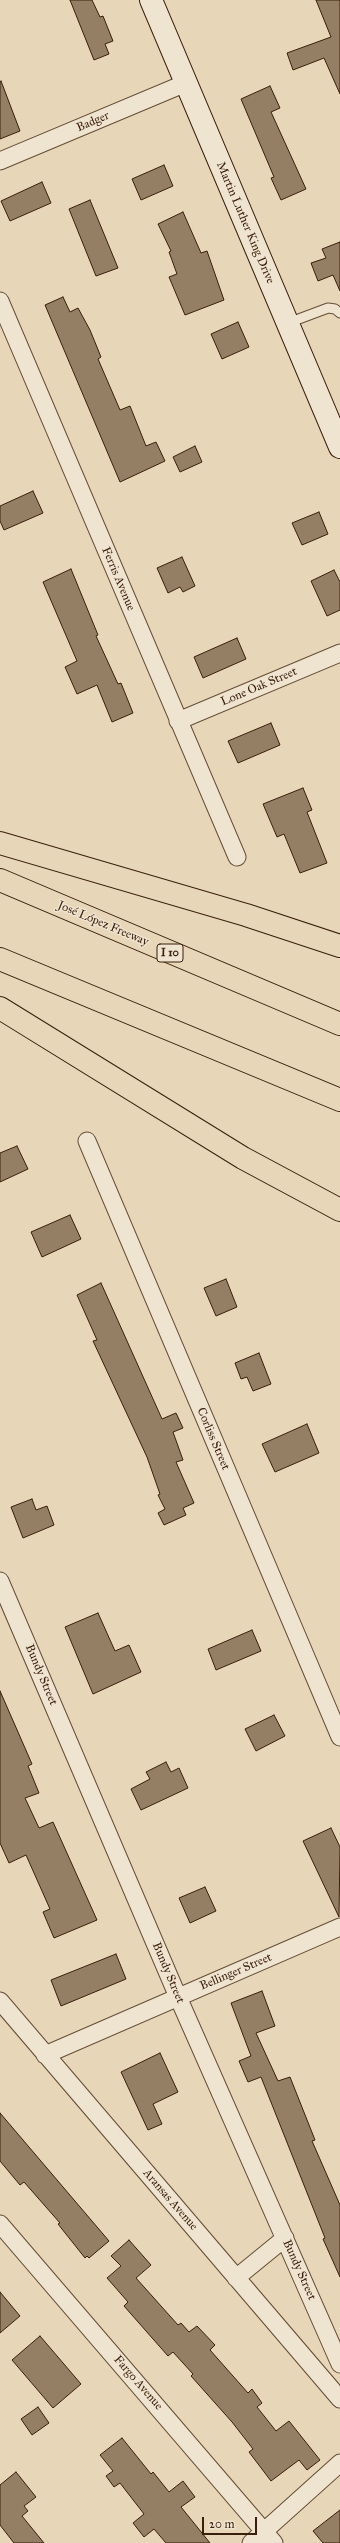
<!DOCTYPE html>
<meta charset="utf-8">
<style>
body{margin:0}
#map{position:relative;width:340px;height:2543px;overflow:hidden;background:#e7d6b7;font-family:"IM FELL Great Primer",serif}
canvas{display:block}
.scale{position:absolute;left:202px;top:2517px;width:55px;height:18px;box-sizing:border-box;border:2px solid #3a1f0b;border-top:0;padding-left:5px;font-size:12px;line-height:14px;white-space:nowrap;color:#3a1f0b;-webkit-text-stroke:3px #efe4d0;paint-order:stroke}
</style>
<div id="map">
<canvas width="340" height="2543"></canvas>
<div class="scale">20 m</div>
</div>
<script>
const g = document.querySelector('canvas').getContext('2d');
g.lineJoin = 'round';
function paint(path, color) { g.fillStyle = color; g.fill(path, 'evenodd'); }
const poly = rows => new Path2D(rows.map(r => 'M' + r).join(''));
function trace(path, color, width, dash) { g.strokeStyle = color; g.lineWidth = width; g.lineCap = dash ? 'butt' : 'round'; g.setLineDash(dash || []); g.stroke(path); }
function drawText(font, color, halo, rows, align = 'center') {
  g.font = font + ' "IM FELL Great Primer",serif'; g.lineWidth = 3; g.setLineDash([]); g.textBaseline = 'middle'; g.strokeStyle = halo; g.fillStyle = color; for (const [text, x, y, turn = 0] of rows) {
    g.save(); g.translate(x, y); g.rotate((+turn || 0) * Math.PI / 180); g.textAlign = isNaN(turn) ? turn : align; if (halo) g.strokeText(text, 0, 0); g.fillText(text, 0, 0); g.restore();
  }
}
const building = poly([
 [70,0,92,0,100,17,103,16,113,41,105,44,109,54,94,60,70,0],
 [316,0,340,0,340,94,324,58,293,70,287,53,331,37,316,0],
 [1,81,20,131,0,139,0,82,1,81],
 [270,86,280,108,271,112,306,189,281,200,271,178,274,177,241,99,270,86],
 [164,165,173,186,141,200,132,179,164,165],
 [42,182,51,203,10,221,1,201,42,182],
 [90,200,118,268,96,276,69,209,90,200],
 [183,212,201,253,207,251,224,300,185,315,169,277,177,274,169,252,171,251,158,224,183,212],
 [340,242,340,291,333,275,318,281,311,263,326,258,322,249,340,242],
 [63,297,70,312,78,308,90,330,101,357,98,359,120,410,130,406,146,446,156,442,165,461,120,482,45,305,63,297],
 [238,322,249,347,222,359,211,334,238,322],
 [195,446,202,462,180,472,173,457,195,446],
 [33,491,43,513,4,530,0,521,0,506,33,491],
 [319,512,328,534,302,545,292,523,319,512],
 [182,557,195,586,183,592,180,587,168,593,157,568,182,557],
 [71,569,98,635,96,636,118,684,121,683,133,713,112,722,97,685,77,694,65,667,77,661,43,582,71,569],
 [334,570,340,582,340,610,327,616,311,581,334,570],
 [237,638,246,659,203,678,194,657,237,638],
 [271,723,280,745,238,763,228,741,271,723],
 [303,788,312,810,307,812,327,863,300,873,284,834,277,837,263,804,303,788],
 [17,1146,28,1169,0,1182,0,1153,17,1146],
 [70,1215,81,1239,42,1257,31,1232,70,1215],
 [226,1279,237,1307,216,1316,204,1288,226,1279],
 [101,1283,162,1419,176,1413,183,1428,173,1432,183,1460,176,1462,194,1503,183,1508,186,1515,164,1525,158,1513,165,1509,158,1495,160,1494,147,1457,93,1341,97,1340,77,1295,101,1283],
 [259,1353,271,1384,253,1391,247,1377,241,1379,235,1363,259,1353],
 [307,1424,319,1453,275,1472,262,1444,307,1424],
 [32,1499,36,1510,47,1506,54,1525,23,1538,11,1507,32,1499],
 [98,1613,115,1651,129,1645,141,1672,93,1694,65,1627,98,1613],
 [252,1630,261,1651,216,1670,208,1649,252,1630],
 [0,1691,32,1764,28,1766,39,1793,25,1798,39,1828,53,1822,97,1920,54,1938,43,1912,50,1909,26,1855,9,1863,0,1843,0,1691],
 [274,1715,285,1736,256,1751,245,1729,274,1715],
 [166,1762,171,1772,179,1768,188,1788,141,1810,131,1789,150,1779,146,1772,166,1762],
 [331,1828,340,1847,339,1917,303,1841,331,1828],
 [205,1887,216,1911,190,1923,179,1898,205,1887],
 [116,1954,126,1979,61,2006,51,1980,116,1954],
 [262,1991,275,2026,256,2033,278,2081,290,2077,315,2140,312,2141,340,2205,340,2277,323,2239,325,2238,261,2077,248,2082,239,2061,251,2056,231,2003,262,1991],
 [160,2053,178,2092,153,2104,162,2124,148,2130,121,2072,160,2053],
 [0,2113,109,2241,89,2258,87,2256,85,2258,58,2224,60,2223,24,2182,20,2185,0,2161,0,2113],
 [129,2240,151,2265,136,2278,178,2325,181,2323,189,2332,197,2326,215,2345,210,2350,248,2393,252,2389,262,2403,257,2407,276,2431,289,2421,320,2460,307,2470,299,2460,271,2481,249,2452,253,2449,232,2422,191,2376,193,2374,173,2352,168,2356,124,2306,128,2302,107,2278,121,2266,111,2256,129,2240],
 [0,2292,20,2316,0,2333,0,2292],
 [40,2336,81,2384,53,2408,12,2360,40,2336],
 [38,2407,49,2423,32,2435,21,2419,38,2407],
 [122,2438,151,2474,153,2472,169,2492,183,2481,195,2497,181,2507,210,2543,166,2543,154,2529,144,2537,133,2523,144,2514,120,2483,114,2487,106,2476,113,2471,100,2455,122,2438],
 [16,2472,36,2497,24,2506,28,2511,22,2516,44,2543,14,2543,0,2525,0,2485,16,2472],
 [340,2510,340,2543,323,2543,313,2531,340,2510]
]);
paint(building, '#947e64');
trace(building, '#3a1f0b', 1);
const service = poly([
 [288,323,328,308,335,309,340,313]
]);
const minor = poly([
 [0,161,186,83],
 [0,301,237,857],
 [178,721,340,653],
 [87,1141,340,1737],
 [0,1581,178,1997,340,2364],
 [0,2001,340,2399],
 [45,2055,340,1927],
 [0,2224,274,2543],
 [236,2278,285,2238],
 [251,2543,340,2463]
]);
const secondary = poly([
 [151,0,340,447]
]);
const motorway = poly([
 [0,843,246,915,340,946],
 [0,880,340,1024],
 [0,959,340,1100],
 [0,1008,243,1158,340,1210]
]);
trace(service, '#654d36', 11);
trace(minor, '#654d36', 19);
trace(secondary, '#3a1f0b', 24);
trace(motorway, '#3a1f0b', 24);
trace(service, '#efe4d0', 9);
trace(minor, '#efe4d0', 17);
trace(secondary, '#efe4d0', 22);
trace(motorway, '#e7d6b7', 22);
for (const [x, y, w] of [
 [170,953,26]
]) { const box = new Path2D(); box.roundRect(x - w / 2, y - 9, w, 18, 3); g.fillStyle = '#efe4d0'; g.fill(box); trace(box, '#3a1f0b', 1); }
drawText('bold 11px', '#3a1f0b', null, [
 ["I 10",170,953]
]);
drawText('12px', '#3a1f0b', '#efe4d0', [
 ["Badger",93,122,-23],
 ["Martin Luther King Drive",245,223,67],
 ["Ferris Avenue",118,579,67],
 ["Lone Oak Street",259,687,-23],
 ["José López Freeway",103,924,23],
 ["Corliss Street",213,1439,67],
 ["Bundy Street",41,1675,67],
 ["Bellinger Street",236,1972,-23],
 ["Bundy Street",168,1973,67],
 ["Aransas Avenue",170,2200,49],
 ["Bundy Street",299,2270,66],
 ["Fargo Avenue",138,2383,49]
]);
</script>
